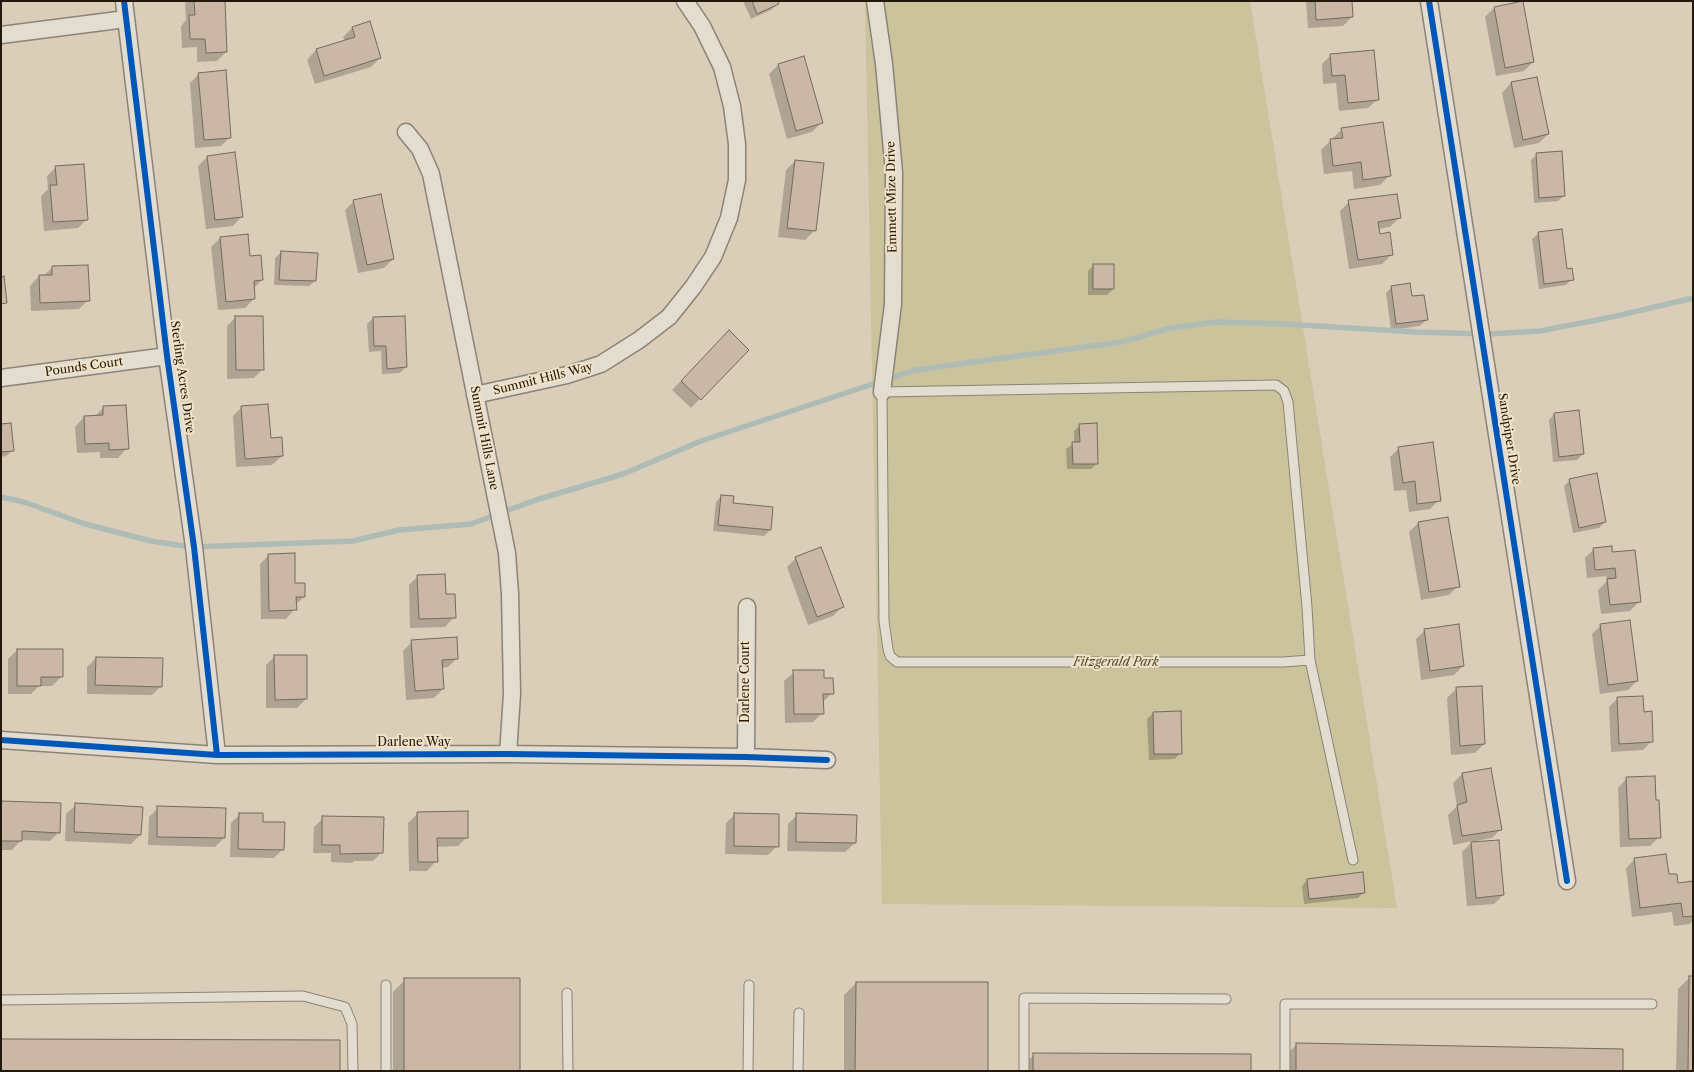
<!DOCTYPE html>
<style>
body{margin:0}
#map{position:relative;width:1694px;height:1072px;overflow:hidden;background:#dbceb9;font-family:"Libre Caslon Text",serif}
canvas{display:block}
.frame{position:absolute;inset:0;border:2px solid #23180c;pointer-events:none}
</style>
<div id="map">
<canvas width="1694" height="1072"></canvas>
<div class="frame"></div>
</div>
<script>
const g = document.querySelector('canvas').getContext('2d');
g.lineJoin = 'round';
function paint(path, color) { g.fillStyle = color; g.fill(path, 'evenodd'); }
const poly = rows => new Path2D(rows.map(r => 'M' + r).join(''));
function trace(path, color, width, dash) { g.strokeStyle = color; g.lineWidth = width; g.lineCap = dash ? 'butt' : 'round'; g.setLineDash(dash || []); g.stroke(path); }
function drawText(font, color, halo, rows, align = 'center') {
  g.font = font + ' "Libre Caslon Text",serif'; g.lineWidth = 4; g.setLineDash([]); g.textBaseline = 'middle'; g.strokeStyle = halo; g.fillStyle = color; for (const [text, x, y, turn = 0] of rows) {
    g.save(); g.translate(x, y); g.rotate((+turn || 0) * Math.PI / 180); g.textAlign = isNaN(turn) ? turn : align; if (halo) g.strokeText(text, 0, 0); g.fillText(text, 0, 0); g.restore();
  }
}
paint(poly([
 [865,1,1250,1,1397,908,882,904]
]), '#cac39c');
paint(poly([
 [187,1,223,1,226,52,217,61,197,62,197,47,182,48,181,26,186,20,185,3],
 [743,1,776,1,777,4,771,10,751,19],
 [1306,1,1351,1,1352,17,1343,26,1308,28],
 [1494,8,1533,62,1524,71,1496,76,1485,17],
 [369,23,380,58,371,67,315,84,307,60,316,50,345,41,343,37,352,28],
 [1331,55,1378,99,1368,108,1339,111,1336,83,1323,84,1322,64],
 [778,65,821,123,812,132,787,139,769,74],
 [199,74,230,137,221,146,195,148,190,83],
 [1536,78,1548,134,1539,143,1514,148,1502,93,1511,83],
 [1342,129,1389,176,1380,185,1354,189,1352,171,1324,174,1321,150,1330,141,1333,140,1333,138],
 [1537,154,1564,196,1558,201,1534,203,1531,160],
 [207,157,242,216,233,226,206,229,198,166],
 [795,161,814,231,805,240,778,237,786,170],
 [56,167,87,219,78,228,44,231,41,196,48,189,47,176],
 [354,201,393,259,384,268,358,273,345,210],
 [1349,202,1399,218,1390,227,1378,229,1379,235,1391,255,1382,264,1349,269,1340,211],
 [1538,234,1572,279,1566,285,1539,289,1532,239],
 [220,238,249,258,262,280,253,289,254,299,245,308,218,310,211,247],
 [281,252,315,281,309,286,274,285,275,258],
 [1094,265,1113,289,1107,295,1088,295,1088,271],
 [53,267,88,300,79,309,31,311,30,286,39,276,43,276],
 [1392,287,1411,298,1426,320,1420,326,1391,330,1386,293],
 [236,317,263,369,254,378,227,379,227,326],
 [373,318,406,367,400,373,382,374,381,351,369,352,367,324],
 [729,332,748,350,691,408,672,390],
 [242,407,282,456,272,465,236,467,233,416],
 [103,408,127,448,118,458,100,458,100,452,77,453,75,427,84,417,94,417],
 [1554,414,1583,454,1577,460,1553,462,1549,420],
 [1080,425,1097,463,1091,469,1067,469,1066,449,1074,443,1074,431],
 [1,426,12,451,6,456,1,457],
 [1399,448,1439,500,1430,509,1409,512,1406,490,1394,491,1390,457],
 [1570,480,1605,522,1599,528,1573,533,1564,486],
 [721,496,732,504,770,530,764,536,713,531,716,502],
 [1447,519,1458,586,1449,595,1421,600,1409,532,1418,523],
 [1594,549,1611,554,1639,602,1630,611,1601,614,1598,590,1607,581,1606,576,1587,578,1585,558],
 [269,555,304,597,295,605,295,609,286,619,261,619,260,564],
 [796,558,842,607,833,616,808,625,787,567],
 [418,576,445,596,454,617,445,627,410,628,409,585],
 [1601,625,1637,681,1628,690,1600,694,1592,634],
 [1425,630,1463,666,1454,675,1421,680,1416,639],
 [412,642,457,658,448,667,442,668,443,689,434,698,406,700,403,651],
 [17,650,61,677,52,686,39,686,31,694,8,694,8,659],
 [275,656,306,699,297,708,266,708,266,665],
 [96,658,161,686,152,695,87,694,87,667],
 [794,672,823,680,832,693,823,702,822,713,813,722,785,723,784,681],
 [1456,689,1484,744,1475,753,1451,755,1447,698],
 [1618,698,1643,713,1652,741,1643,750,1611,752,1609,707],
 [1153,713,1180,753,1175,759,1149,760,1147,719],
 [1462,774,1501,829,1492,838,1476,841,1503,895,1494,904,1467,906,1462,852,1473,841,1453,845,1448,815,1457,806,1453,783],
 [1627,778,1659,837,1650,846,1620,847,1618,788],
 [1,802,59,832,50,841,21,840,12,850,1,850],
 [76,805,140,835,131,844,65,841,66,814],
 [158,808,224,838,215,847,148,845,149,817],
 [240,814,262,823,283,849,274,858,230,857,231,823],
 [417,814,467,837,458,846,436,847,436,861,427,871,409,871,408,823],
 [735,814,777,846,768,855,725,854,726,823],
 [797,815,855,843,845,852,787,851,788,824],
 [323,818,382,852,373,861,354,861,352,863,331,862,331,853,313,853,314,827],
 [1635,859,1667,876,1677,884,1693,882,1693,921,1689,924,1674,926,1672,912,1632,917,1626,868],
 [1307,880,1364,892,1358,898,1304,904,1302,886],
 [1690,977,1693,1071,1676,1071,1678,989],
 [405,980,519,1071,393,1071,393,992],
 [856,983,986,1071,844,1071,844,995],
 [1297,1044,1622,1071,1284,1071,1285,1057],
 [1034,1055,1250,1071,1021,1071,1021,1067]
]), '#0003');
trace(poly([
 [1,497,24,502,85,524,151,541,192,547,353,541,399,530,471,524,536,500,623,474,701,441,915,370,1121,342,1170,328,1216,322,1285,324,1415,332,1489,334,1540,331,1612,317,1693,298]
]), '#aebcb5', 5.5);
const building = poly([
 [194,1,225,1,227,52,206,53,205,39,190,39,189,15,195,15,194,1],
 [752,1,777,1,779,4,757,14,752,1],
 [1315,1,1352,1,1353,17,1316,20,1315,1],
 [1523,1,1534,62,1505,68,1494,7,1523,1],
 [370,21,381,58,324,76,316,49,355,37,352,27,370,21],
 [1374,50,1379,100,1348,103,1345,75,1332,76,1330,54,1374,50],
 [804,56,823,123,796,131,778,64,804,56],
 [226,70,231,138,204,140,198,73,226,70],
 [1537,77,1549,134,1523,140,1511,82,1537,77],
 [1383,122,1391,176,1363,180,1361,162,1333,166,1330,139,1343,138,1341,128,1383,122],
 [1562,151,1565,196,1539,198,1536,153,1562,151],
 [235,152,243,217,215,220,207,156,235,152],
 [795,160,824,163,816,231,787,228,795,160],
 [84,164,88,220,53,222,50,185,57,185,55,166,84,164],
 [381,194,394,259,367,265,353,200,381,194],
 [1397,194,1401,218,1378,222,1380,234,1390,232,1393,255,1358,260,1348,200,1397,194],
 [1562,229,1567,269,1572,268,1574,280,1544,284,1538,232,1562,229],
 [248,234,250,256,261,255,263,280,254,281,255,299,226,302,220,237,248,234],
 [281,251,318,253,316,281,279,280,281,251],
 [1093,264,1114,264,1114,289,1093,289,1093,264],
 [88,265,90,301,40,303,39,275,52,275,52,266,88,265],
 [4,276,7,303,1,304,1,277,4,276],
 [1410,283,1412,296,1424,295,1428,320,1396,324,1391,286,1410,283],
 [235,316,263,316,264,370,236,370,235,316],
 [405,316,407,367,387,369,386,346,374,346,373,317,405,316],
 [729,330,749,350,701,400,681,381,729,330],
 [268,404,271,438,282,437,283,456,245,459,241,406,268,404],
 [126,405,129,449,109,450,109,443,85,444,84,416,103,415,103,406,126,405],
 [1579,410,1584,454,1559,457,1554,413,1579,410],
 [11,423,14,451,1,452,1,424,11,423],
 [1097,423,1098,464,1073,464,1072,442,1080,442,1079,424,1097,423],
 [1433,442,1441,501,1417,504,1415,481,1403,483,1398,447,1433,442],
 [1597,473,1606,522,1579,528,1569,479,1597,473],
 [721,495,734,496,733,503,773,507,771,530,718,525,721,495],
 [1448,517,1460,587,1429,592,1418,522,1448,517],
 [1612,546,1612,552,1635,550,1641,602,1610,605,1607,579,1616,578,1615,568,1595,570,1593,548,1612,546],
 [821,547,844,607,817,617,795,557,821,547],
 [295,553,295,583,305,583,305,597,296,597,297,610,269,611,268,554,295,553],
 [445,574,446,594,455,594,456,618,419,619,417,575,445,574],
 [1630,620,1638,681,1608,685,1600,624,1630,620],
 [1459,624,1464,666,1430,671,1424,629,1459,624],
 [457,637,458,659,442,660,444,689,415,691,411,640,457,637],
 [17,649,63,649,63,677,41,677,41,686,17,686,17,649],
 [274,655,307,655,307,699,275,700,274,655],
 [96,657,163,658,162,687,95,685,96,657],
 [793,670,824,670,824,678,833,678,834,694,823,694,824,714,794,714,793,670],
 [1482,686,1485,744,1460,746,1456,687,1482,686],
 [1643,696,1644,712,1652,711,1653,742,1619,744,1617,697,1643,696],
 [1181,711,1182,754,1154,754,1153,712,1181,711],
 [1491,768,1502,830,1462,836,1457,805,1467,802,1462,773,1491,768],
 [1655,776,1656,800,1659,800,1661,838,1629,839,1626,777,1655,776],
 [1,801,61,803,60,833,22,831,22,841,1,841,1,801],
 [75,803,143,807,141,835,74,832,75,803],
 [157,806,226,808,225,838,157,837,157,806],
 [468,811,468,838,437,838,438,862,418,862,417,812,468,811],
 [239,813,263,813,263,822,285,822,284,850,238,849,239,813],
 [734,813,779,814,779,847,734,846,734,813],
 [796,813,857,815,856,843,796,842,796,813],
 [322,816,384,817,383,853,340,854,340,845,322,845,322,816],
 [1499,840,1504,895,1476,898,1471,842,1499,840],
 [1666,854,1669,874,1677,874,1678,883,1693,881,1693,916,1683,917,1681,903,1640,908,1634,858,1666,854],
 [1363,872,1365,893,1309,899,1307,879,1363,872],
 [1689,976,1693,976,1693,1071,1688,1071,1689,976],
 [404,978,520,978,520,1071,404,1071,404,978],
 [856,982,988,982,988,1071,855,1071,856,982],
 [1,1039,340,1040,340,1071,1,1071,1,1039],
 [1296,1043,1623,1049,1623,1071,1296,1071,1296,1043],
 [1033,1053,1251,1054,1251,1071,1033,1071,1033,1053]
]);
paint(building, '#cab7a5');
trace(building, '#726a5e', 1);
const service = poly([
 [1310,660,1283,662,897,662,890,656,888,649,884,621,882,392,1276,385,1284,391,1288,402,1307,607,1310,660,1353,860],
 [386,985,386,1071],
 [567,993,568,1071],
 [1,1000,303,996,345,1007,352,1024,353,1071],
 [748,1071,749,985],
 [798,1071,799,1013],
 [1024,1071,1024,998,1226,999],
 [1285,1071,1285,1004,1652,1004]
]);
const minor = poly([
 [124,1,167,356,194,547,217,755],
 [875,1,884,64,894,172,893,304,882,392],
 [1429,1,1567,881],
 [1,35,126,19],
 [406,132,420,149,431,174,507,553,510,594,512,694,508,754],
 [1,378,167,356],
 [475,395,567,375,601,364,639,340,669,317,693,287,713,257,729,218,737,180,737,144,732,106,722,67,702,26,685,1],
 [1,740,217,755,508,754,746,757,827,760],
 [746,757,747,607]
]);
trace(service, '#8b8375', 11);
trace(minor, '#8b8375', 19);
trace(service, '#e3dcd1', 9);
trace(minor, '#e3dcd1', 16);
trace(poly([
 [124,1,167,356,194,547,217,755],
 [1429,1,1567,881],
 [1,740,217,755,508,754,746,757,827,760]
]), '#0057b8', 6);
drawText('12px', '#23180c', '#f1e2c8', [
 ["Emmett Mize Drive",892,197,-91],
 ["Pounds Court",84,367,-8],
 ["Sterling Acres Drive",182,377,82],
 ["Summit Hills Way",543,379,-14],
 ["Summit Hills Lane",484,438,79],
 ["Sandpiper Drive",1509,439,81],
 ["Darlene Court",746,682,-90],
 ["Darlene Way",414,743]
]);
drawText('italic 12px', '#514930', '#f1e2c8', [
 ["Fitzgerald Park",1116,663]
]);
</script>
